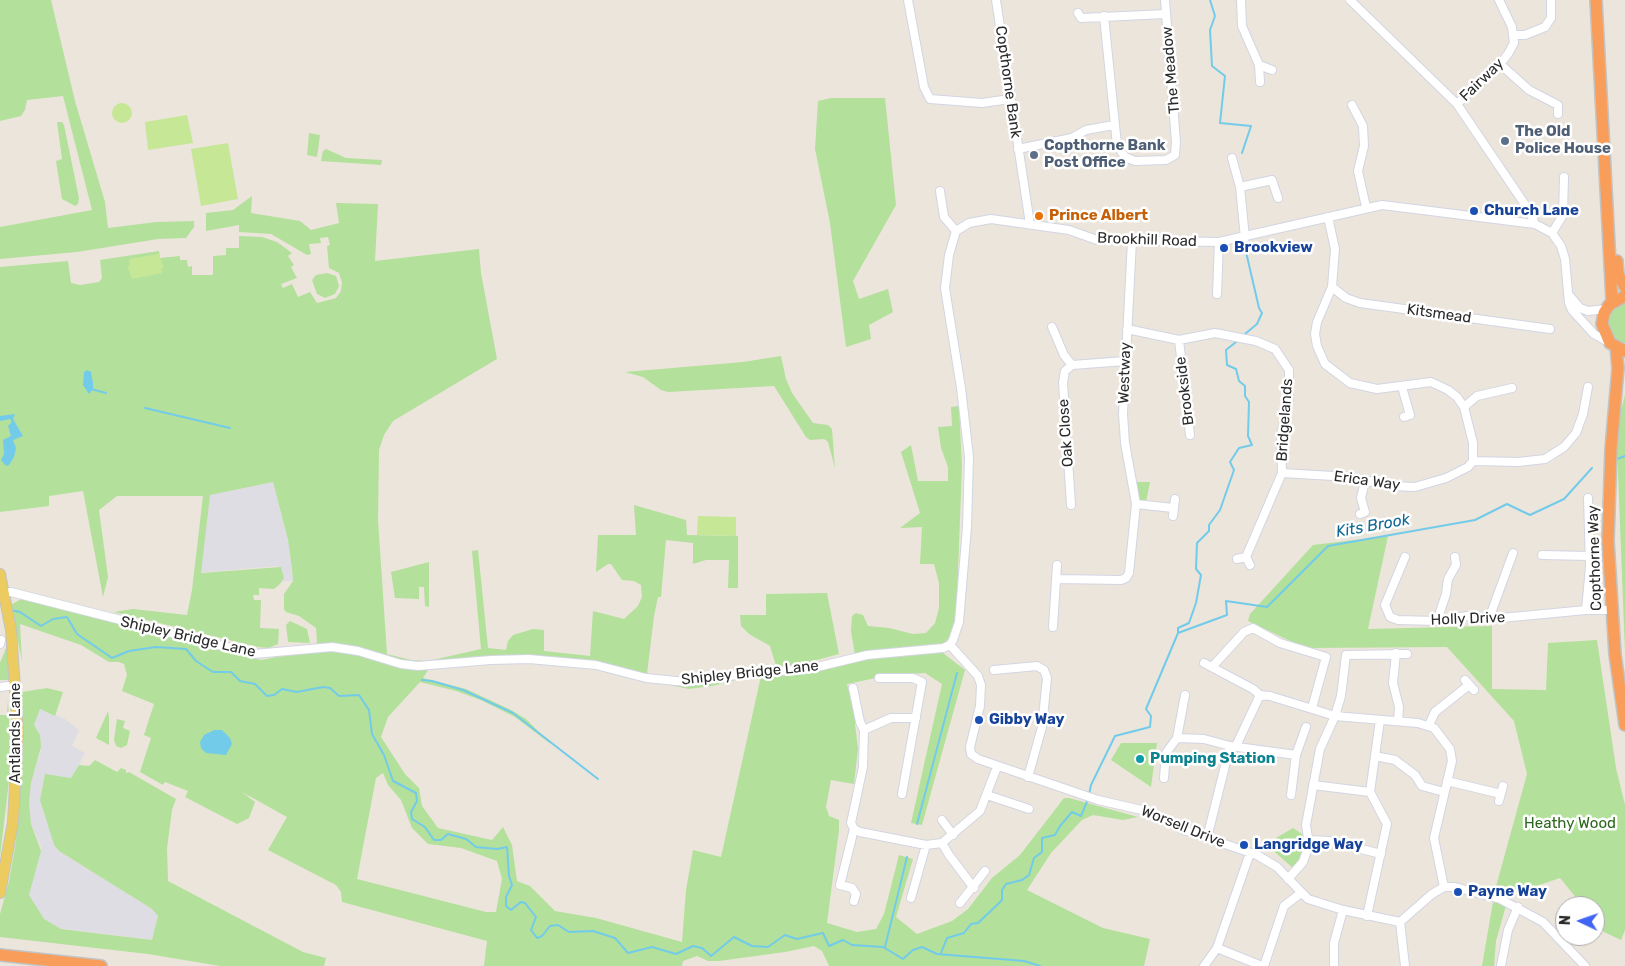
<!DOCTYPE html>
<style>
body{margin:0}
#map{position:relative;width:1625px;height:966px;overflow:hidden;background:#ece5dc;font-family:Rubik,sans-serif}
canvas{display:block}
.north{position:absolute;left:1555px;top:896px;width:50px;height:50px;box-sizing:border-box;background:#fff;border:1px solid #aaa;border-radius:50%;rotate:273deg;font-size:14px;font-weight:700;line-height:20px;text-align:center;color:#2a2a2a}
.north::after{content:'';display:block;margin:auto;width:18px;height:22px;background:#4164f4;clip-path:polygon(50% 0,100% 100%,50% 72%,0 100%)}
</style>
<div id="map">
<canvas width="1625" height="966"></canvas>
<div class="north">N</div>
</div>
<script>
const g = document.querySelector('canvas').getContext('2d');
g.lineJoin = 'round';
function paint(path, color) { g.fillStyle = color; g.fill(path, 'evenodd'); }
const poly = rows => new Path2D(rows.map(r => 'M' + r).join(''));
function trace(path, color, width, dash) { g.strokeStyle = color; g.lineWidth = width; g.lineCap = dash ? 'butt' : 'round'; g.setLineDash(dash || []); g.stroke(path); }
function drawText(font, color, halo, rows, align = 'center') {
  g.font = font + ' Rubik,sans-serif'; g.lineWidth = 5; g.setLineDash([]); g.textBaseline = 'middle'; g.strokeStyle = halo; g.fillStyle = color; for (const [text, x, y, turn = 0] of rows) {
    g.save(); g.translate(x, y); g.rotate((+turn || 0) * Math.PI / 180); g.textAlign = isNaN(turn) ? turn : align; if (halo) g.strokeText(text, 0, 0); g.fillText(text, 0, 0); g.restore();
  }
}
paint(poly([
 [273,482,289,545,293,581,282,581,283,572,278,566,195,573,208,495],
 [40,709,65,719,79,730,72,746,85,753,72,778,45,775,40,800,54,845,59,851,152,909,158,916,152,940,57,928,44,919,30,899,29,895,41,847,31,824,29,802,31,783,41,750,34,725]
]), '#dfdde4');
paint(poly([
 [0,0,51,0,75,101,105,202,108,228,156,222,194,221,194,227,186,238,158,239,77,252,0,259,0,227,92,210,63,96,27,100,25,110,21,116,0,121],
 [831,98,885,98,896,205,853,281,859,299,888,289,893,312,869,325,871,339,846,347,830,223,815,149,818,101],
 [57,122,62,122,64,125,79,198,78,204,75,206,62,199,56,161,62,159],
 [309,133,320,135,317,157,307,155],
 [326,149,346,158,382,160,381,165,321,161,323,151],
 [252,196,251,213,300,221,311,230,339,223,336,203,378,204,375,261,479,249,481,273,497,359,393,421,384,435,379,450,378,520,387,654,411,660,428,661,481,649,472,551,478,550,488,648,506,650,508,641,513,635,533,629,544,630,544,651,590,656,593,611,624,619,638,606,642,597,641,585,634,581,622,580,611,564,608,564,596,572,598,535,636,535,634,505,686,520,687,535,738,536,738,588,728,588,729,560,706,560,693,564,693,543,666,540,661,597,658,597,654,616,647,674,585,661,435,664,436,669,428,670,423,678,466,689,511,710,526,719,552,745,515,717,481,700,456,691,420,682,388,717,381,737,405,774,419,788,422,806,438,828,492,840,503,827,512,845,517,881,530,886,555,911,596,918,682,942,686,890,693,850,721,857,761,676,799,673,856,661,851,631,852,616,856,613,863,615,868,626,889,628,913,634,926,633,935,623,939,608,939,583,934,564,920,564,922,527,900,528,920,513,901,452,911,445,918,481,948,481,948,467,941,448,938,427,952,426,951,407,959,406,962,466,956,624,952,634,942,646,943,653,965,670,922,825,911,823,942,684,925,673,890,675,847,684,856,720,855,724,858,749,854,784,831,780,826,807,829,816,839,820,839,830,827,923,857,932,876,929,884,914,899,855,913,859,896,917,917,934,952,921,968,909,992,878,1020,855,1064,798,1069,798,1138,817,1123,820,1093,815,1082,820,1051,853,1027,890,1103,928,1150,939,1144,966,829,966,822,951,814,946,785,952,719,961,708,961,697,956,683,961,682,966,484,966,487,941,342,902,341,892,336,885,268,850,287,817,242,792,255,802,249,818,237,824,185,797,188,791,165,782,163,785,140,772,151,738,144,735,154,704,122,691,127,675,124,664,119,662,109,662,81,645,20,624,22,662,11,605,21,599,261,660,310,651,317,642,316,628,299,616,286,612,284,609,284,594,293,581,292,569,288,540,273,482,210,495,201,573,281,567,284,578,280,584,274,589,259,588,259,595,253,595,254,600,261,600,260,628,279,629,278,644,269,648,258,647,114,612,133,609,187,615,192,590,203,496,117,496,99,510,108,577,103,597,83,491,49,496,49,506,0,512,0,267,68,261,71,283,80,285,99,282,102,278,100,260,159,251,160,258,180,256,180,260,187,260,188,267,192,266,192,275,213,275,213,256,226,255,226,248,239,248,239,236,262,237,277,242,292,253,288,256,294,265,291,267,297,278,281,284,283,288,292,284,298,297,310,292,317,303,336,298,341,291,342,282,339,273,329,268,327,246,330,245,328,237,320,238,321,243,309,244,311,254,307,255,271,234,239,232,239,225,206,231,206,213,233,210],
 [383,773,388,785,401,800,412,828,428,844,461,848,497,861,502,879,496,912,486,912,357,879,376,778],
 [327,273,336,276,339,286,335,294,325,298,317,294,312,280,316,275],
 [1625,300,1625,345,1613,338,1607,325,1610,311],
 [781,356,786,379,792,393,813,423,828,425,832,429,835,468,828,442,824,439,810,440,806,437,774,386,668,392,661,390,643,377,625,372,743,362],
 [1625,395,1625,652,1617,449,1619,418],
 [1137,482,1150,482,1146,502,1139,500],
 [1388,536,1368,629,1492,626,1492,689,1546,690,1548,643,1597,640,1616,768,1625,805,1625,930,1621,940,1604,932,1595,921,1595,906,1583,906,1560,878,1509,895,1496,941,1494,966,1482,966,1495,890,1527,774,1514,721,1447,647,1305,648,1248,621,1250,614,1313,545],
 [429,562,429,607,425,606,424,587,419,587,419,599,395,598,391,572],
 [827,593,839,654,802,664,776,666,770,646,749,634,741,626,740,615,766,615,766,594],
 [290,621,307,629,310,643,288,642,286,625],
 [8,643,10,680,0,680,0,663],
 [734,677,743,678,712,686,689,689,669,685,699,684],
 [47,688,63,692,55,716,40,709,34,725,40,735,41,747,31,783,29,802,31,824,41,851,29,895,44,919,61,929,152,940,158,916,152,909,59,851,54,845,40,800,45,774,71,778,79,765,89,766,95,760,117,772,121,768,126,770,126,773,129,772,176,799,172,810,167,848,168,881,303,952,326,958,324,966,220,966,148,954,0,937,0,914,9,881,16,841,22,692],
 [8,700,11,764,0,857,0,715,7,715],
 [108,711,109,718,109,745,96,738],
 [117,719,125,721,123,728,130,731,127,745,121,748,116,746,114,740],
 [1121,743,1157,743,1151,787,1111,760],
 [1293,828,1305,836,1305,847,1294,869,1268,846,1276,838]
]), '#b3e09a');
paint(poly([
 '112 113a10 10 0 1 1 20 0a10 10 0 1 1-20 0Z',
 [187,115,193,143,148,150,145,122],
 [228,143,238,199,201,206,191,149],
 [159,254,164,268,161,268,162,273,132,279,127,266,130,265,129,259],
 [698,516,736,517,736,536,697,535]
]), '#c6e796');
paint(poly([
 [87,370,91,372,93,383,93,389,89,394,83,385,84,372],
 [15,414,13,419,23,436,13,440,16,448,14,457,9,465,6,466,1,460,4,454,3,440,11,436,8,426,12,422,10,419,0,421,0,416],
 [214,730,222,730,230,738,232,744,226,755,206,753,201,748,200,742,204,735]
]), '#73cbea');
trace(poly([
 [1210,0,1215,16,1210,30,1212,66,1225,76,1220,123,1251,126,1242,153],
 [1245,334,1257,324,1262,313,1259,308,1246,252],
 [91,389,106,393],
 [145,408,230,428],
 [1617,459,1625,456],
 [10,610,20,612,41,626,53,619,67,617,77,634,112,658,129,651,156,647,186,649,196,661,213,672,231,672,240,681,255,684,267,696,274,695,282,689,297,692,323,687,330,688,339,696,359,695,369,710,372,734,384,755,393,781,416,793,417,801,411,812,412,819,425,827,434,840,441,840,448,834,466,839,476,847,497,849,507,847,509,876,512,885,506,897,506,906,511,910,521,902,525,903,536,917,531,930,537,938,542,936,550,926,558,925,569,932,593,931,615,938,628,953,652,947,676,954,693,946,702,948,711,956,734,937,752,946,768,947,785,935,797,939,823,933,829,946,843,940,852,945,883,947,903,959,913,950,922,947,937,954,1024,961,1040,966],
 [1178,633,1227,615,1226,601,1267,607,1328,546,1475,520,1507,504,1530,515,1564,499,1592,468],
 [422,680,432,681,463,690,513,713,598,779],
 [1089,795,1091,785,1115,736,1150,727,1151,716,1146,709,1178,633,1178,628,1189,623,1196,603,1201,575,1196,569,1197,543,1209,531,1209,525,1220,510,1234,470,1230,462,1239,448,1252,445,1248,436,1249,402,1245,396,1245,386,1239,381,1236,369,1227,365,1226,350,1236,342],
 [917,824,957,673],
 [885,947,907,857],
 [941,953,947,938,964,933,971,924,978,923,997,905,1002,900,1002,890,1006,884,1022,880,1029,875,1034,858,1042,852,1042,838,1055,835,1060,826,1072,812,1081,816,1088,799]
]), '#73cbea', 2);
const minor = poly([
 [908,0,924,87,930,99,982,103,1010,99],
 [996,0,1030,224],
 [1241,0,1242,26,1259,65,1260,82],
 [1350,0,1457,104,1530,212,1535,224],
 [1078,13,1081,18,1166,14],
 [1104,16,1117,145,1125,157,1135,161,1166,160,1175,155,1176,142,1165,0],
 [1514,35,1525,35,1545,27,1551,18,1551,0],
 [1500,64,1529,90,1558,105,1558,114],
 [1259,65,1272,70],
 [1457,104,1500,64,1508,54,1514,43,1512,27,1499,0],
 [1352,105,1363,126,1364,146,1358,171,1366,207],
 [1018,149,1072,138,1086,130,1114,125],
 [1232,158,1240,187],
 [940,191,944,217,956,231],
 [1328,217,1335,249,1332,287,1317,322,1315,334,1317,346,1325,364,1350,383,1377,389,1431,382,1448,390,1457,397,1464,407,1473,443,1473,461],
 [1552,233,1563,215,1564,177],
 [1245,238,1240,187,1272,180,1278,198],
 [1332,287,1346,298,1360,303,1550,329],
 [1217,294,1219,242],
 [1569,295,1580,308,1588,311,1606,309],
 [1052,327,1064,355,1072,365],
 [1127,329,1179,340,1190,435],
 [1179,340,1215,333,1256,341,1275,349,1289,370,1289,400,1281,435,1282,473,1246,557],
 [1402,387,1410,415,1404,417],
 [1464,407,1477,396,1512,388],
 [1282,473,1350,477,1391,486,1415,487,1446,478,1468,467,1473,461,1518,462,1545,459,1564,447,1576,433,1583,414,1588,387],
 [1136,504,1173,508],
 [1071,505,1063,383,1065,371,1072,365,1125,361],
 [1360,514,1365,512,1361,498,1365,481],
 [1173,516,1175,499],
 [1542,555,1590,556],
 [1405,557,1385,605,1390,617,1398,620,1437,621,1467,616,1501,618,1586,610,1611,610],
 [1237,559,1246,557,1250,565],
 [1056,579,1121,580,1126,578,1129,573,1136,504,1125,443,1123,414,1132,241],
 [4,593,11,592,254,654,332,647,358,651,401,664,418,666,491,660,529,659,596,665,646,678,686,682,743,674,809,669,867,655,943,648,950,645,953,640,959,622,967,527,969,457,961,388,945,288,949,255,956,231,969,223,991,219,1069,230,1097,240,1219,242,1382,205,1535,224,1552,233,1561,246,1565,259,1569,303,1572,310,1594,334,1610,343],
 [1586,610,1590,566,1588,498],
 [1490,616,1513,553],
 [1437,621,1446,594,1448,579,1456,565,1455,557],
 [1053,627,1057,565],
 [0,644,1,640],
 [950,645,978,676,981,685,980,706,970,747,971,754,978,759,1098,800,1146,811,1184,830,1257,855,1277,867,1308,899,1343,910,1400,922,1432,894,1444,887,1455,887,1500,899,1543,922,1585,966],
 [1396,653,1393,683,1399,707,1398,721],
 [1204,663,1253,689,1260,695],
 [1212,667,1244,632,1253,628,1280,643,1326,657,1312,708],
 [994,670,1037,666,1044,670,1047,678,1042,727,1028,777],
 [879,678,913,678,922,682,902,794],
 [1465,680,1474,690],
 [0,687,16,685],
 [853,688,860,722,864,730,863,767,851,823,854,829],
 [1429,725,1435,712,1469,685],
 [864,730,891,718,916,718],
 [1177,738,1185,695],
 [1236,746,1260,695,1270,696,1335,716,1418,723,1434,728,1450,749,1452,761,1434,838,1444,887],
 [1375,756,1395,760,1415,775,1422,786,1444,792],
 [1164,778,1166,753,1177,738,1204,739,1230,746,1296,755],
 [1447,781,1501,794],
 [1313,785,1370,792],
 [987,795,1029,809],
 [1291,795,1296,755,1306,727],
 [1499,801,1503,786],
 [942,820,953,835],
 [854,829,860,832,926,845,942,843,980,811,997,767],
 [1207,838,1230,746],
 [1309,840,1330,841,1381,854],
 [942,843,949,855,974,888],
 [1288,879,1303,862,1309,845,1306,825,1320,749,1335,716,1341,696,1346,655,1407,654],
 [911,898,926,845],
 [854,901,856,894,852,888,840,885,854,829],
 [960,903,985,871],
 [1367,916,1387,824,1370,792,1380,720],
 [1400,922,1405,966],
 [1217,948,1262,966],
 [1204,966,1217,948,1250,853],
 [1264,966,1284,906,1301,893],
 [1334,966,1334,943,1343,910],
 [1501,966,1508,930,1518,907]
]);
const major = poly([
 [0,574,11,630,18,732,13,822,0,893]
]);
const highway = poly([
 [1596,0,1612,301],
 [1617,261,1618,274,1625,287],
 [1625,296,1609,305,1604,313,1602,324,1610,343,1625,351],
 [1616,347,1618,368,1611,449,1608,541,1615,654,1625,725],
 [0,955,101,966]
]);
trace(minor, '#d2d5e2', 10);
trace(major, '#c3c3c3', 12);
trace(highway, '#c3c3c3', 14);
trace(minor, '#fff', 8);
trace(major, '#eccb61', 10);
trace(highway, '#f99e5a', 11);
for (const [x, y, r, color] of [
 [1505,141,5,"#5c6f8a"],
 [1034,155,5,"#5c6f8a"],
 [1474,211,5,"#1a4fb4"],
 [1039,216,5,"#e8710a"],
 [1224,248,5,"#1a4fb4"],
 [979,720,5,"#1a4fb4"],
 [1140,759,5,"#0f9aa8"],
 [1244,845,5,"#1a4fb4"],
 [1458,892,5,"#1a4fb4"]
]) { const dot = new Path2D(); dot.arc(x, y, r, 0, 2 * Math.PI); g.fillStyle = color; g.fill(dot); trace(dot, '#fff', 2); }
drawText('15px', '#2a2a2a', '#fff', [
 ["The Meadow",1171,70,-95],
 ["Fairway",1482,80,-44],
 ["Copthorne Bank",1008,82,82],
 ["Brookhill Road",1147,240,2],
 ["Kitsmead",1439,314,8],
 ["Westway",1125,373,-88],
 ["Brookside",1185,391,-97],
 ["Bridgelands",1285,420,-86],
 ["Oak Close",1066,433,-94],
 ["Erica Way",1367,481,8],
 ["Copthorne Way",1595,558,-92],
 ["Holly Drive",1468,619,-2],
 ["Shipley Bridge Lane",188,637,13],
 ["Shipley Bridge Lane",750,673,-6],
 ["Antlands Lane",16,733,-90],
 ["Worsell Drive",1183,827,22]
]);
drawText('bold 15px', '#4e5e75', '#fff', [
 ["The Old",1515,132],
 ["Police House",1515,149],
 ["Copthorne Bank",1044,146],
 ["Post Office",1044,163]
], 'left');
drawText('bold 15px', '#164399', '#fff', [
 ["Church Lane",1484,211],
 ["Brookview",1234,248],
 ["Gibby Way",989,720],
 ["Langridge Way",1254,845],
 ["Payne Way",1468,892]
], 'left');
drawText('bold 15px', '#c56008', '#fff', [
 ["Prince Albert",1049,216]
], 'left');
drawText('bold 15px', '#0d838f', '#fff', [
 ["Pumping Station",1150,759]
], 'left');
drawText('15px', '#2c651c', '#fff', [
 ["Heathy Wood",1570,824]
]);
drawText('italic 16px', '#126996', '#fff', [
 ["Kits Brook",1373,526,-10]
]);
</script>
